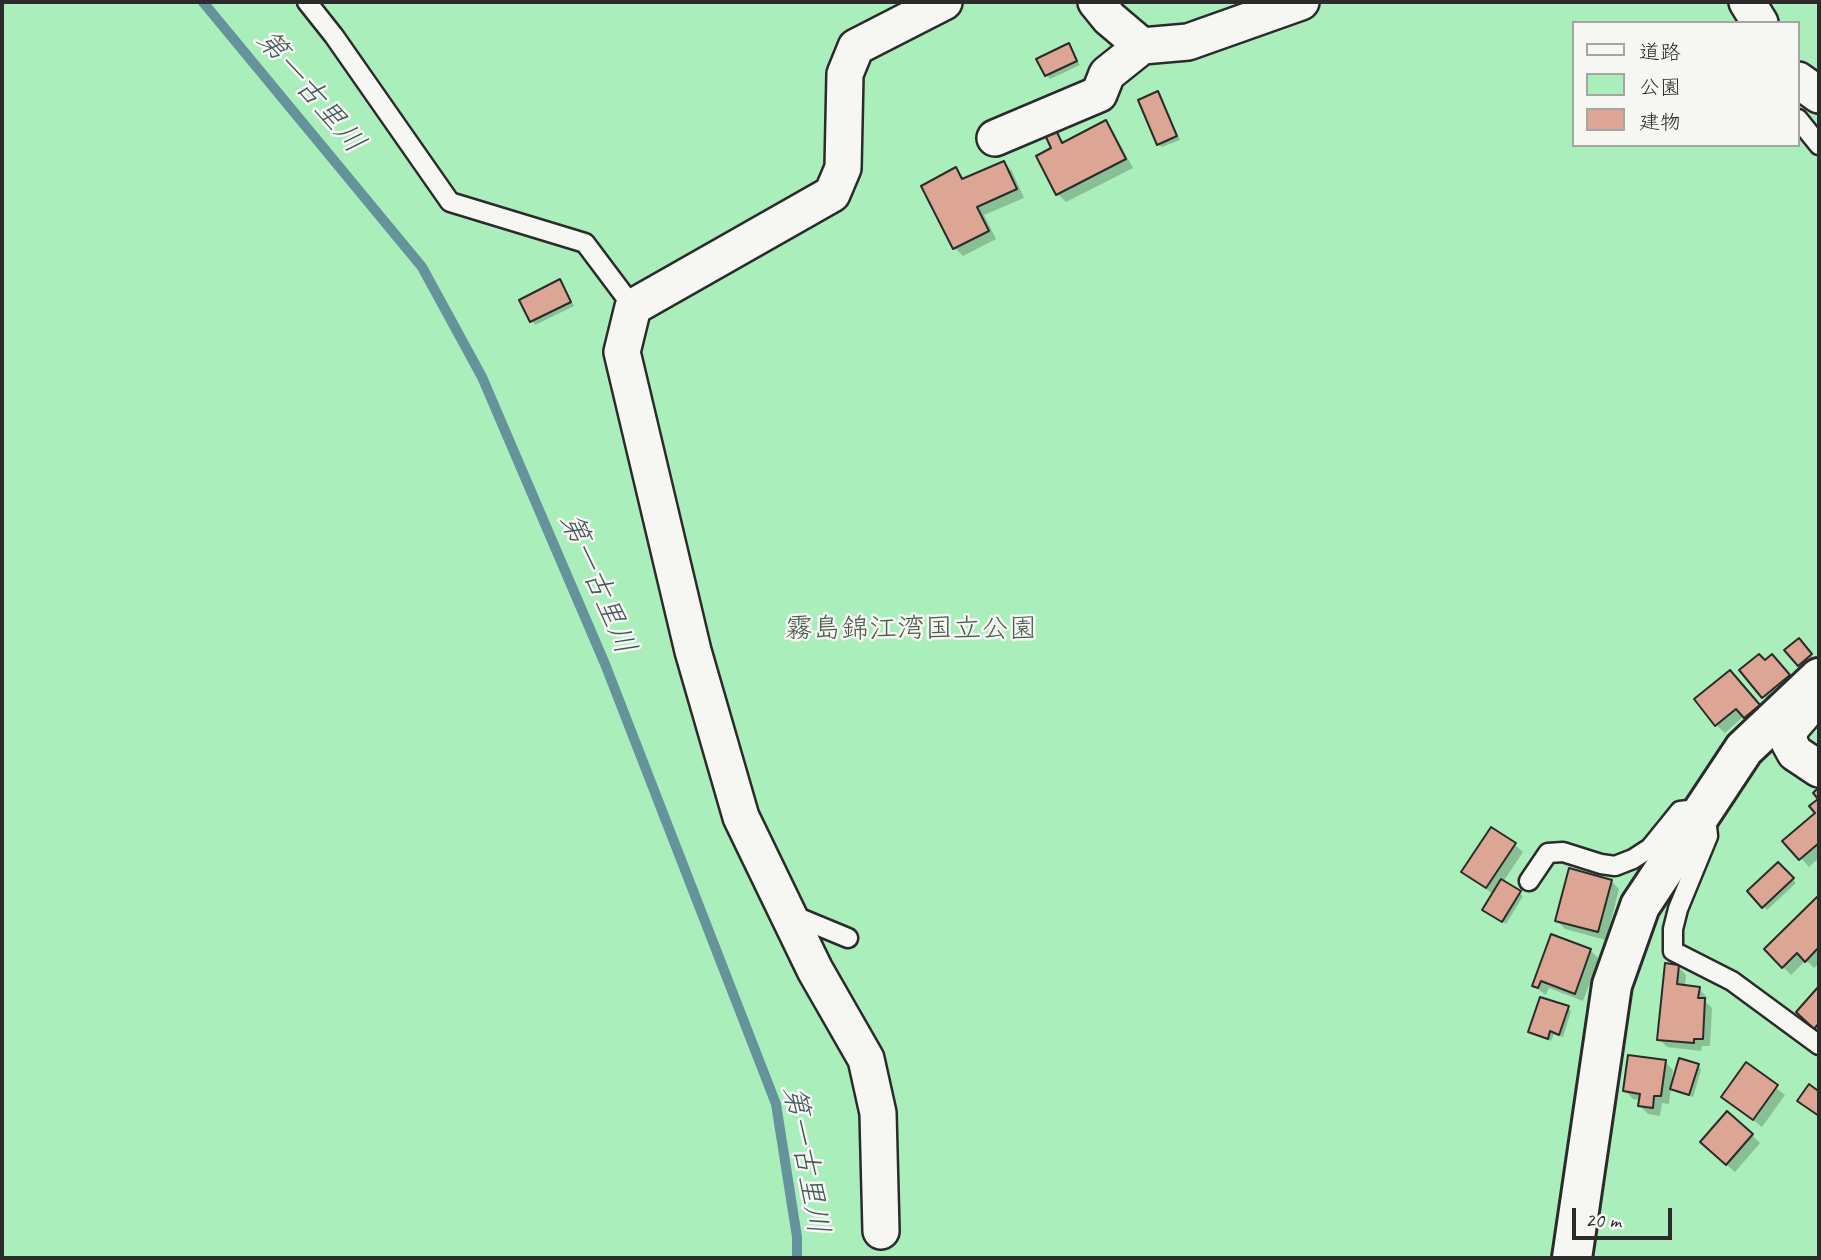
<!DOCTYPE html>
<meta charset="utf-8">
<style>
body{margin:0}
#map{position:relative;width:1821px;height:1260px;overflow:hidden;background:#f6f6f2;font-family:Caveat,"Klee One",sans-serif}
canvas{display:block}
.frame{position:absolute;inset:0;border:4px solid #2b2b2b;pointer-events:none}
.legend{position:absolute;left:1572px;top:21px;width:228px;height:126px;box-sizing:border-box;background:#f6f6f2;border:2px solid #a5a5a2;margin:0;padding:9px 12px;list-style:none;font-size:21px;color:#2b2b2b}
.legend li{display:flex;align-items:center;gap:14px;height:35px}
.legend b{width:35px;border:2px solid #a5a5a2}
.scale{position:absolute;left:1572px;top:1208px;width:100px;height:32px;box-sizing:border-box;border:4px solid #2b2b2b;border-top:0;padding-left:9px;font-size:21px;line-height:24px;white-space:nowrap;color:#2b2b2b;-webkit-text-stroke:5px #f6f6f2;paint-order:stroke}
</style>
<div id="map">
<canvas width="1821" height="1260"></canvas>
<div class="frame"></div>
<ul class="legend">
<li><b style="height:9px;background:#f6f6f2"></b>道路</li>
<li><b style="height:19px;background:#aaefbb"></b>公園</li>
<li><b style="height:19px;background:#dda694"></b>建物</li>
</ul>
<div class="scale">20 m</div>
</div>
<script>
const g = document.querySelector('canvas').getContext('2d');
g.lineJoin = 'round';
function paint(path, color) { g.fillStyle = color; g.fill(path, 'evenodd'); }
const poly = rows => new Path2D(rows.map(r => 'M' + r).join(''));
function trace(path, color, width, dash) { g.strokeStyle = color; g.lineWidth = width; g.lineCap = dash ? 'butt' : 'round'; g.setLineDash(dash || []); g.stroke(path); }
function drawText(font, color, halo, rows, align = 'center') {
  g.font = font + ' Caveat,"Klee One",sans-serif'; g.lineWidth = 5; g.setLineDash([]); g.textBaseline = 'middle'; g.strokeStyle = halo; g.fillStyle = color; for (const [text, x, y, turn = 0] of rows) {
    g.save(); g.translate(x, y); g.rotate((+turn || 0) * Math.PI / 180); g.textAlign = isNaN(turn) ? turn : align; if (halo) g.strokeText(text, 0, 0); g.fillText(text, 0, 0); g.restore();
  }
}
paint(poly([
 [2,2,1819,2,1819,1258,2,1258],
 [1574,23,1798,23,1798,145,1574,145]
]), '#aaefbb');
paint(poly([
 [1068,46,1080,65,1050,79,1039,60],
 [1158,93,1180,140,1162,147,1158,144],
 [1105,123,1113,131,1133,168,1066,202,1058,194,1054,149,1055,132,1065,143],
 [1004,163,1012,171,1024,198,984,215,996,239,963,256,955,248,956,169,965,179],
 [560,281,574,306,535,325,521,300],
 [1803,644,1814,659,1802,668,1799,665],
 [1772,656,1792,679,1767,700,1764,696,1765,662],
 [1738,680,1767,714,1753,725,1744,716,1725,733,1716,725],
 [1819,800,1819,858,1809,867,1785,841,1817,813,1812,806],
 [1514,844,1523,852,1503,882,1523,896,1506,924,1484,910,1494,895,1463,872],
 [1778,864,1796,883,1767,910,1749,891],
 [1611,881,1619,889,1606,940,1565,929,1557,921],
 [1819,897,1819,963,1814,968,1806,960,1791,975,1766,949],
 [1552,936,1590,950,1599,959,1583,1001,1549,988,1546,995,1534,986],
 [1678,967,1686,975,1685,987,1699,989,1707,997,1706,1002,1712,1008,1710,1046,1702,1046,1701,1051,1667,1047,1659,1039],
 [1819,988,1819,1032,1798,1012],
 [1568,1008,1571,1011,1563,1037,1554,1034,1551,1041,1534,1035,1530,1031],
 [1665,1062,1673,1070,1671,1083,1673,1084,1698,1066,1701,1070,1693,1097,1676,1092,1671,1087,1669,1104,1662,1103,1660,1116,1648,1114,1640,1106,1641,1100,1633,1099,1625,1091],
 [1746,1065,1785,1095,1762,1127,1723,1097],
 [1752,1135,1760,1143,1735,1172,1710,1150]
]), '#0003');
trace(poly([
 [203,2,422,267,482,377,605,664,776,1104,797,1237,797,1258]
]), '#64939c', 10);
const building = poly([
 [1069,43,1077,61,1045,76,1036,59,1069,43],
 [1158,91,1177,136,1157,145,1138,100,1158,91],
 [1106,120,1126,159,1056,195,1036,156,1051,148,1045,135,1056,130,1062,143,1106,120],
 [1004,161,1017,189,977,207,989,231,953,249,921,186,956,167,962,179,1004,161],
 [560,279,571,302,530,322,519,300,560,279],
 [1799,638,1812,654,1798,666,1784,650,1799,638],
 [1759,654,1765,660,1772,654,1790,675,1762,698,1739,670,1759,654],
 [1730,670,1760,705,1744,718,1736,709,1715,726,1694,699,1730,670],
 [1819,787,1819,843,1799,860,1782,841,1815,813,1809,806,1818,799,1813,793,1819,787],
 [1491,827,1516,843,1486,888,1461,872,1491,827],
 [1778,862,1794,878,1762,908,1747,891,1778,862],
 [1569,868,1612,880,1598,932,1555,921,1569,868],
 [1501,879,1521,891,1502,922,1482,910,1501,879],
 [1819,895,1819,947,1805,962,1797,953,1782,968,1764,949,1819,895],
 [1551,934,1591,949,1575,994,1541,981,1538,988,1532,986,1551,934],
 [1665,963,1679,965,1677,984,1700,987,1698,998,1705,998,1703,1039,1694,1039,1694,1043,1657,1040,1665,963],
 [1819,986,1819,1023,1814,1029,1796,1012,1819,986],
 [1540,997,1569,1006,1559,1035,1550,1031,1548,1039,1528,1032,1540,997],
 [1628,1055,1666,1060,1661,1096,1654,1096,1653,1108,1638,1106,1640,1094,1623,1091,1628,1055],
 [1679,1058,1699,1064,1689,1095,1670,1089,1679,1058],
 [1746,1062,1778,1085,1753,1120,1721,1097,1746,1062],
 [1809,1084,1817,1090,1819,1087,1819,1116,1797,1101,1809,1084],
 [1727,1111,1753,1134,1726,1165,1700,1142,1727,1111]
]);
paint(building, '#dda694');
trace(building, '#2b2b2b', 2);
const service = poly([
 [307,2,334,36,450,202,585,243,633,307],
 [1798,119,1819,145],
 [1529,881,1548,853,1563,852,1601,864,1615,866,1633,859,1650,848,1680,811,1705,808,1708,836,1678,909,1673,929,1673,951,1732,981,1819,1045],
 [790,914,848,938]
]);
const minor = poly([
 [1096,2,1109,18,1142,46,1188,42,1301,2],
 [1747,2,1760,23],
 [1798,80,1819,95],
 [995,138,1099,94,1107,74,1142,46],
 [1796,700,1803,714,1790,729,1789,742,1795,753,1819,769],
 [881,1231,878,1113,866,1059,815,970,741,817,693,651,622,352,633,307,832,194,843,168,845,74,856,47,944,2]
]);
const tertiary = poly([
 [1572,1258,1612,985,1640,906,1744,749,1819,678]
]);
trace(service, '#2b2b2b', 23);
trace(minor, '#2b2b2b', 40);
trace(tertiary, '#2b2b2b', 44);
trace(service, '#f6f6f2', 18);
trace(minor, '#f6f6f2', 35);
trace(tertiary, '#f6f6f2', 38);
drawText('28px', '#4b5c4f', '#f6f6f2', [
 ["霧島錦江湾国立公園",911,630]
]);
drawText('italic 30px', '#43565a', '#f6f6f2', [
 ["第一古里川",310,92,50],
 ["第一古里川",597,584,67],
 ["第一古里川",805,1160,80]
]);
</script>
